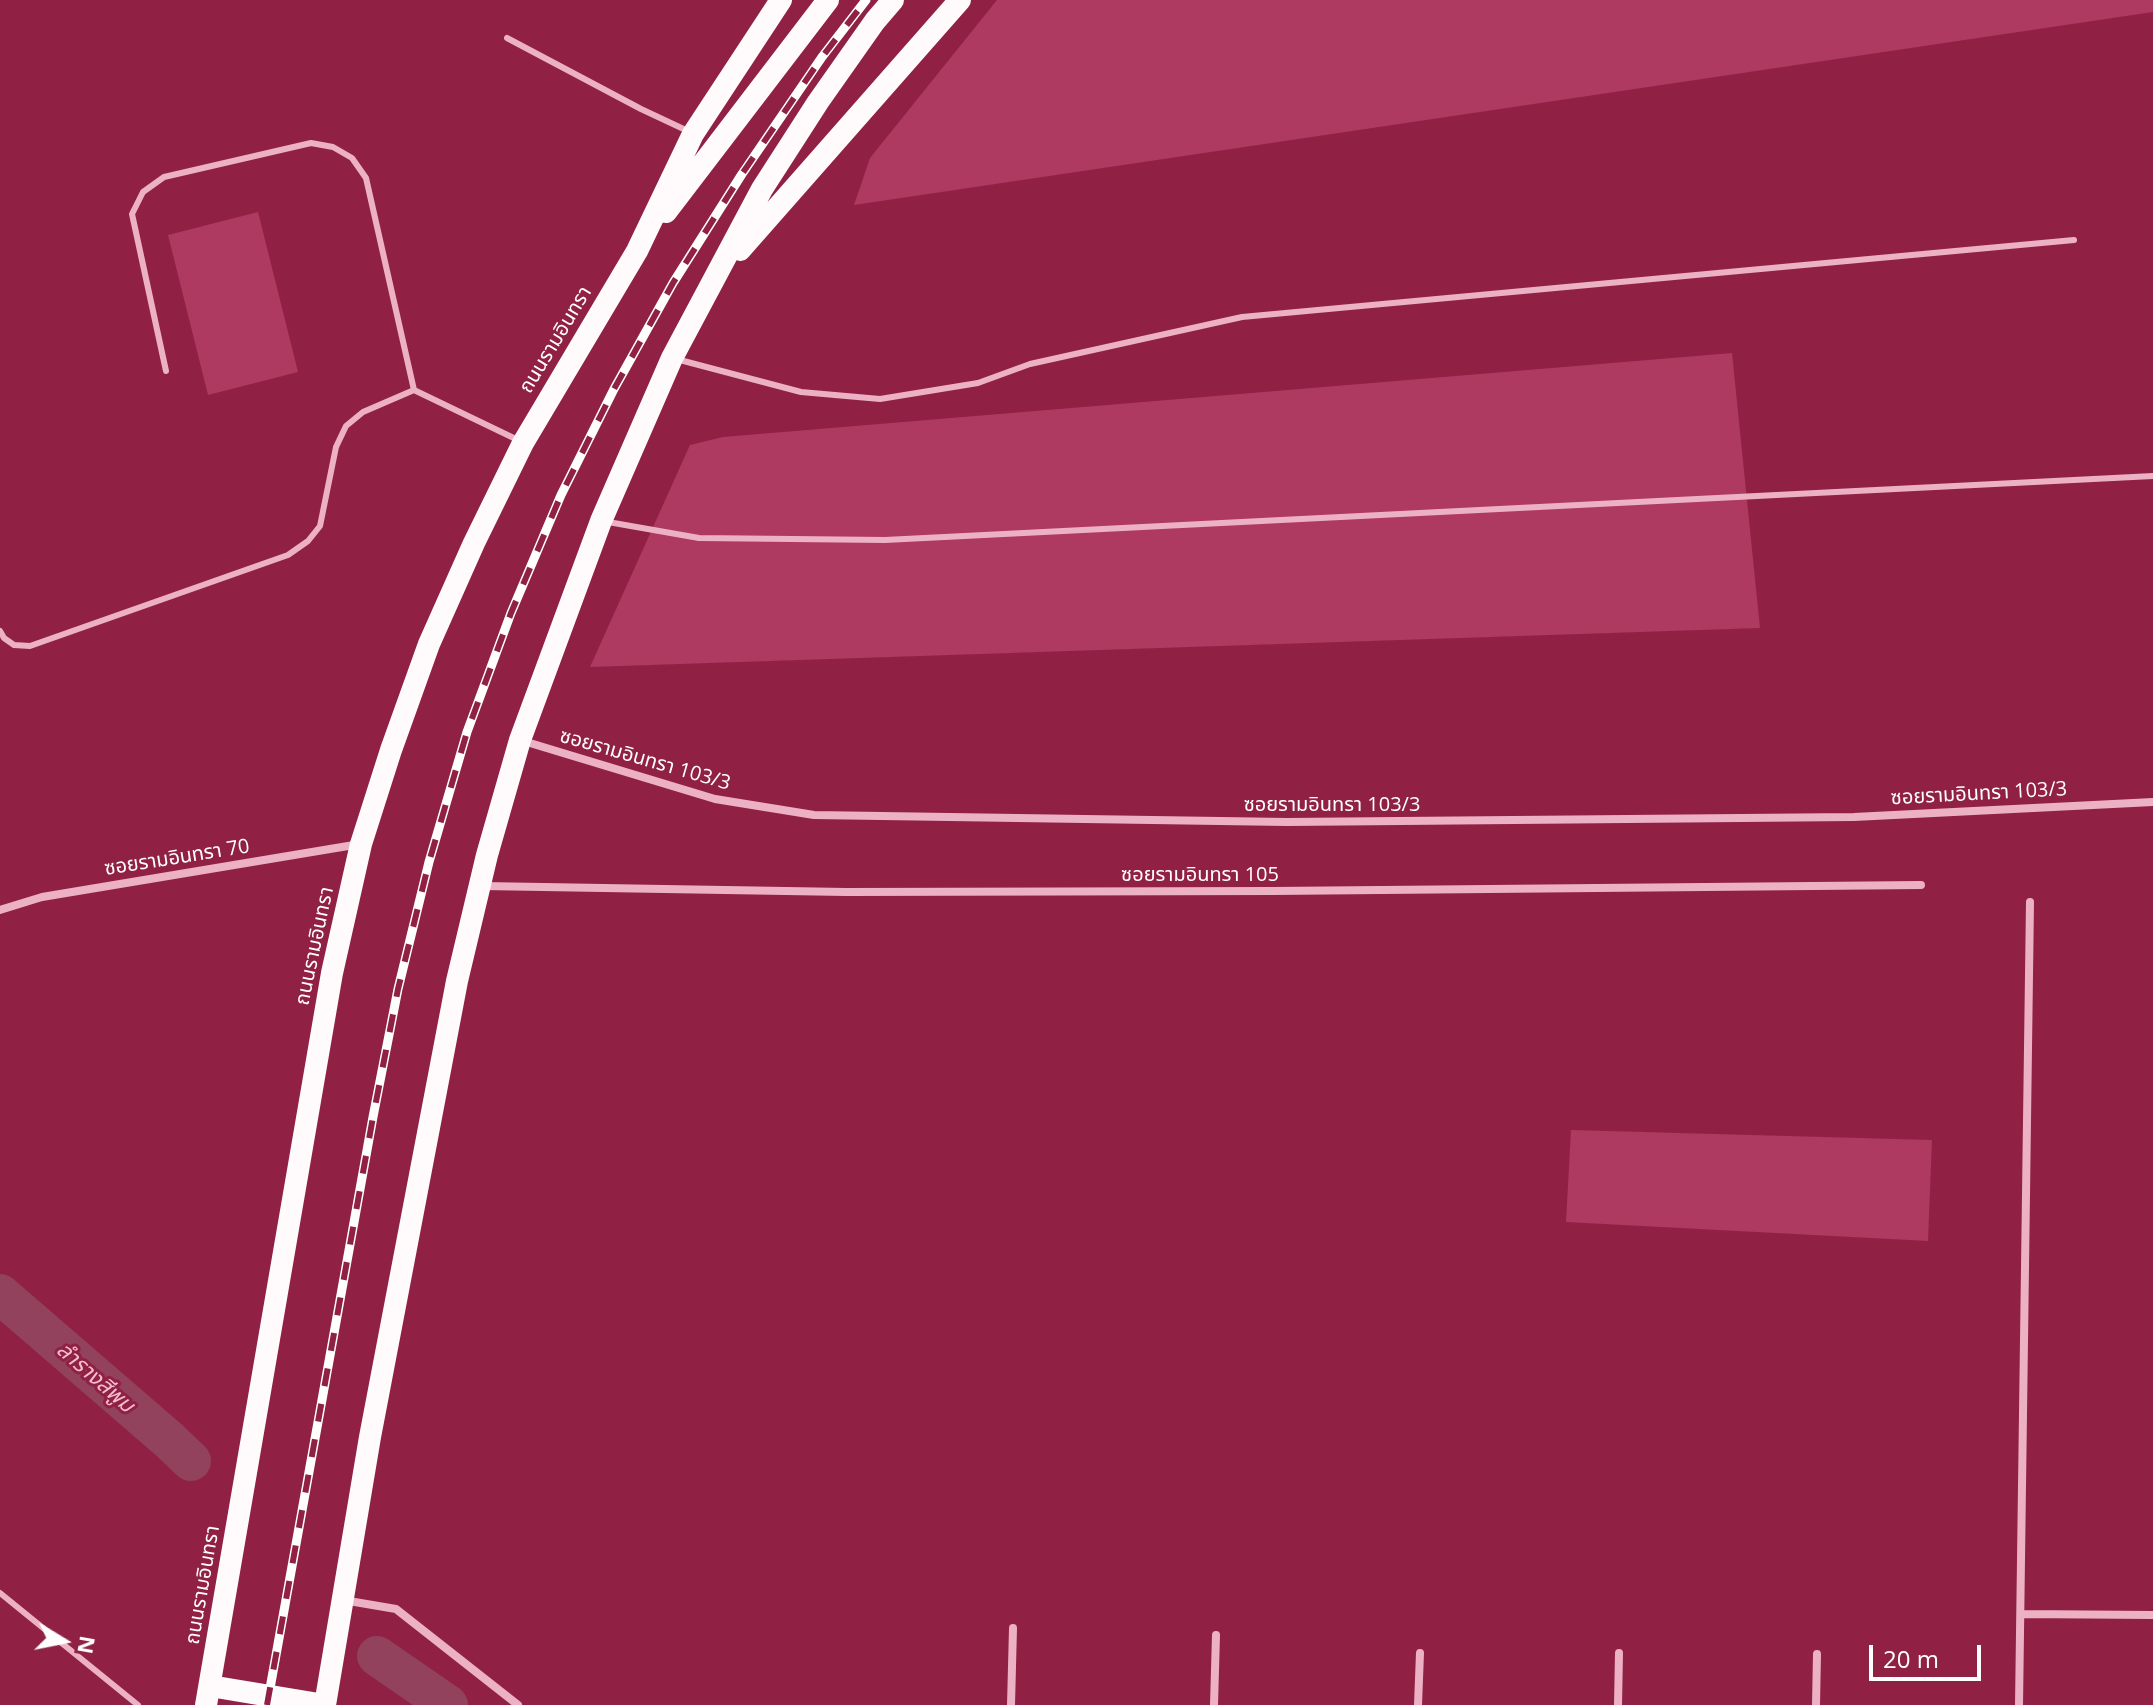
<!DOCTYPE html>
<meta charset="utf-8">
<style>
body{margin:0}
#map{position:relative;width:2153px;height:1705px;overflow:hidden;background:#902145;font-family:"Open Sans",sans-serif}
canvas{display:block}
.north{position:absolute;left:24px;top:1601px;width:80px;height:80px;-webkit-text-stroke:6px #902145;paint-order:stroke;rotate:100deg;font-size:22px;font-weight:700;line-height:32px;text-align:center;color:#fff}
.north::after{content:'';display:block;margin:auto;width:28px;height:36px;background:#fff;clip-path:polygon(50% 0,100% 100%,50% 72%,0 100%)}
.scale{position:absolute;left:1869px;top:1645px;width:112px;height:36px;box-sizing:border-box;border:4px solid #fff;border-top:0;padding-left:10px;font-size:24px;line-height:28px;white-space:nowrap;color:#fff;-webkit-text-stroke:6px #902145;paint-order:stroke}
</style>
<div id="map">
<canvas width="2153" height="1705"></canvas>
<div class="north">N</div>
<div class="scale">20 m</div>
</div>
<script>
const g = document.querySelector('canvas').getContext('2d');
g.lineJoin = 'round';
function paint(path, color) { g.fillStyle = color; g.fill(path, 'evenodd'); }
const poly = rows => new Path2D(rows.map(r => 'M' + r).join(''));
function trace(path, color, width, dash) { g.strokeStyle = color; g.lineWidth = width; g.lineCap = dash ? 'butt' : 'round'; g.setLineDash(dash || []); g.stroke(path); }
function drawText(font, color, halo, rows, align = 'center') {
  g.font = font + ' "Open Sans","Noto Sans Thai",sans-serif'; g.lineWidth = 6; g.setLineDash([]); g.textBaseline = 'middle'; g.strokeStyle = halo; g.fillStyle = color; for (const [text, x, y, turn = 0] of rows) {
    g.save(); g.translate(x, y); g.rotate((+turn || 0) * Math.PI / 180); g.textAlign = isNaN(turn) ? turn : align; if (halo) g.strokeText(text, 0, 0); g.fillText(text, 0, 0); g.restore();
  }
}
paint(poly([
 [997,0,2153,0,2153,12,854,205,870,158],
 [258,212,298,372,208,395,168,235],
 [1732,353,1760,628,590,667,690,445,723,437],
 [1571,1130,1932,1140,1928,1241,1566,1222]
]), '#ae3961');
trace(poly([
 [0,1294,169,1440,191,1461],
 [377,1656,448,1705]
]), '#92425c', 40);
trace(poly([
 [507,38,641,109,690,132],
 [676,359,801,392,880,399,978,383,1030,364,1242,317,2074,240],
 [166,371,132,214,143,192,164,177,311,143,333,147,352,158,366,178,414,390],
 [608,522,699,538,885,540,2153,476],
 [0,631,4,638,14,645,30,646,288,555,308,541,320,526,336,447,346,426,363,412,414,390,520,441],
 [0,1593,138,1705]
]), '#edb1c6', 6);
trace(poly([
 [520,740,715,799,814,815,1287,822,1854,817,2153,802],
 [482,886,846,892,1273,891,1921,885],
 [0,910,42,897,360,844],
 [343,1600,396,1609,518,1705],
 [2021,1614,2153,1615],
 [1011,1705,1013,1628],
 [1214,1705,1216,1635],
 [1418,1705,1420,1653],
 [1618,1705,1619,1653],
 [1816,1705,1817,1654],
 [2019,1705,2030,902]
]), '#edb1c6', 8);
trace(poly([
 [666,212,828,0],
 [740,250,960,0],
 [210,1686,325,1705],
 [206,1705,332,973,361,844,391,750,429,644,474,543,523,443,637,251,693,134,781,0],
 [325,1705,370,1437,457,981,487,855,520,740,601,521,672,358,762,189,818,102,875,21,893,0]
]), '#fffbfc', 22);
const rail = poly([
 [267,1705,373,1117,398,989,429,862,467,732,511,613,561,495,614,389,673,283,742,174,822,57,866,0]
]);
trace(rail, '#fff', 9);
trace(rail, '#902145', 6, [18]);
drawText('20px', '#fff', '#902145', [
 ["ถนนรามอินทรา",556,340,-59],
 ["ซอยรามอินทรา 103/3",645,760,16],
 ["ซอยรามอินทรา 103/3",1979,794,-3],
 ["ซอยรามอินทรา 103/3",1332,805],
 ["ซอยรามอินทรา 70",177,858,-9],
 ["ซอยรามอินทรา 105",1200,875],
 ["ถนนรามอินทรา",315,946,-78],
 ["ถนนรามอินทรา",203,1585,-80]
]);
drawText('italic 22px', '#f4bdd0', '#902145', [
 ["ลำรางสีพูม",95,1378,41]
]);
</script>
